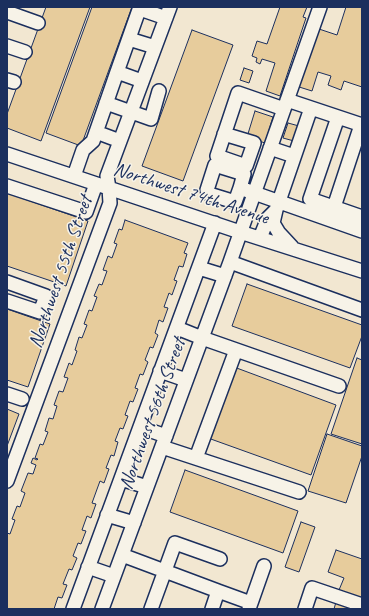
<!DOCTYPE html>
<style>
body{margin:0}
#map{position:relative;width:369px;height:616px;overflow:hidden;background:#f2e7d1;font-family:Caveat,sans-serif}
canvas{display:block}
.frame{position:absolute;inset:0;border:8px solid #1b2f5e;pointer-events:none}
</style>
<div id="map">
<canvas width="369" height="616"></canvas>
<div class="frame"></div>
</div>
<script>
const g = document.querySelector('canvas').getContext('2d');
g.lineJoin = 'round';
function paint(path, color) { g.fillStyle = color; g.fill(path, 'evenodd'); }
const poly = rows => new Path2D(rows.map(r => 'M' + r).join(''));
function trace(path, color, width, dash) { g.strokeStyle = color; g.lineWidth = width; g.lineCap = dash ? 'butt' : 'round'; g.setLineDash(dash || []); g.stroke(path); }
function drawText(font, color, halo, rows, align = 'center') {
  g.font = font + ' Caveat,sans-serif'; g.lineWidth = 3; g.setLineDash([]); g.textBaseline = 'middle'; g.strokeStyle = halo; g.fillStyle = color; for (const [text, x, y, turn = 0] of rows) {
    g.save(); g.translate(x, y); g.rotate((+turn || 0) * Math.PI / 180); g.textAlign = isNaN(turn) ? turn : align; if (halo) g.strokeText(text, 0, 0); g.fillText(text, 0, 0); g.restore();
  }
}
const building = poly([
 [46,7,90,7,41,141,7,128,7,114,46,7],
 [92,7,132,7,81,146,46,133,92,7],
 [280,7,307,7,303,17,306,18,280,96,266,91,275,63,262,59,260,64,256,62,257,58,252,56,257,41,267,44,280,7],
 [346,7,362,7,362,87,344,81,341,90,328,85,331,76,318,72,312,91,296,86,316,28,337,35,346,7],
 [192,30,233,45,183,181,142,166,192,30],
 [244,68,253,71,249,83,240,80,244,68],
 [255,111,273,117,265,143,247,137,255,111],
 [288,123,299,126,294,141,283,138,288,123],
 [7,193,88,221,66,286,7,266,7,193],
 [125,220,188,243,184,253,187,254,183,267,179,266,174,280,177,281,172,295,169,293,164,307,168,308,163,322,159,320,155,333,158,335,153,348,150,347,145,360,148,362,143,375,140,374,135,388,138,389,133,402,130,401,125,415,128,416,123,429,120,428,115,441,118,442,114,456,111,455,106,468,109,469,104,483,100,481,92,503,96,504,91,518,87,516,82,530,86,531,81,544,78,543,73,556,77,558,72,570,69,569,63,584,67,585,62,598,58,597,54,609,7,609,7,533,10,534,15,520,12,519,17,506,20,507,25,493,21,491,28,473,33,474,36,465,31,463,33,458,37,460,38,459,35,458,40,444,43,445,48,432,45,431,49,418,53,419,57,406,54,405,59,391,63,392,68,378,64,377,69,363,72,365,77,351,75,350,79,337,82,338,87,325,84,324,89,310,92,311,97,297,94,296,99,284,102,285,107,271,103,270,108,256,112,258,117,244,114,243,119,229,122,230,125,220],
 [247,284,362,325,362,336,350,368,232,326,247,284],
 [7,309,50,324,28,387,7,380,7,309],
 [357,358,362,360,362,444,331,434,357,358],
 [234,367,336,405,311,475,208,438,234,367],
 [7,409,19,414,7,446,7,409],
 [327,434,362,446,362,456,346,503,308,491,327,434],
 [185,470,298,511,283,553,170,512,185,470],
 [301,522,315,527,299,572,285,567,301,522],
 [336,550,362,559,362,599,339,590,344,578,328,572,336,550],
 [336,602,355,609,334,609,336,602]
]);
paint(building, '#e7cc9c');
trace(building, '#1b2f5e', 1);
const minor = poly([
 [140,7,117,72,142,81],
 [140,9,166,18],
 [10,13,38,23],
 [129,39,155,47],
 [7,46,25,52],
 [7,80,14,82],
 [287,100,362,125],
 [106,103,151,119,159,91],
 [338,117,310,199,362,217],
 [96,132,120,141],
 [224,134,254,143,246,166,217,156,238,93,284,109],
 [270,148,294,156],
 [7,154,240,232,362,271],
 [74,176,83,150,93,141,117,72],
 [7,186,86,212,96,184],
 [240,188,244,174,215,165,207,190,209,194,235,202,240,188,362,231],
 [334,207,361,125],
 [276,210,273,223,279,233,292,247],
 [260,238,268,218,276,210,311,108],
 [230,262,362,310],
 [199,268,225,276],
 [7,282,46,296,40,312,7,301],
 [177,328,202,338,339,386],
 [160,371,186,380],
 [7,394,22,399],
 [140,427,166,436],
 [162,447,299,492],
 [196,458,236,350],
 [121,479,147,487],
 [7,481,110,203,109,188,107,176,170,7],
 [107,515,134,523],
 [122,555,218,591,212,609],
 [88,567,114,576],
 [218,591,251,603,249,609],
 [251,603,264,566],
 [73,609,215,223],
 [102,609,230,262,320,7],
 [151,609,175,543,220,559],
 [305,609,312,588,362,605]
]);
trace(minor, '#1b2f5e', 16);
trace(minor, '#f7f3e8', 13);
drawText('20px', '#1b2f5e', '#f7f3e8', [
 ["Northwest 74th Avenue",191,194,18],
 ["Northwest 55th Street",61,272,-71],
 ["Northwest 56th Street",153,414,-70]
]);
</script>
